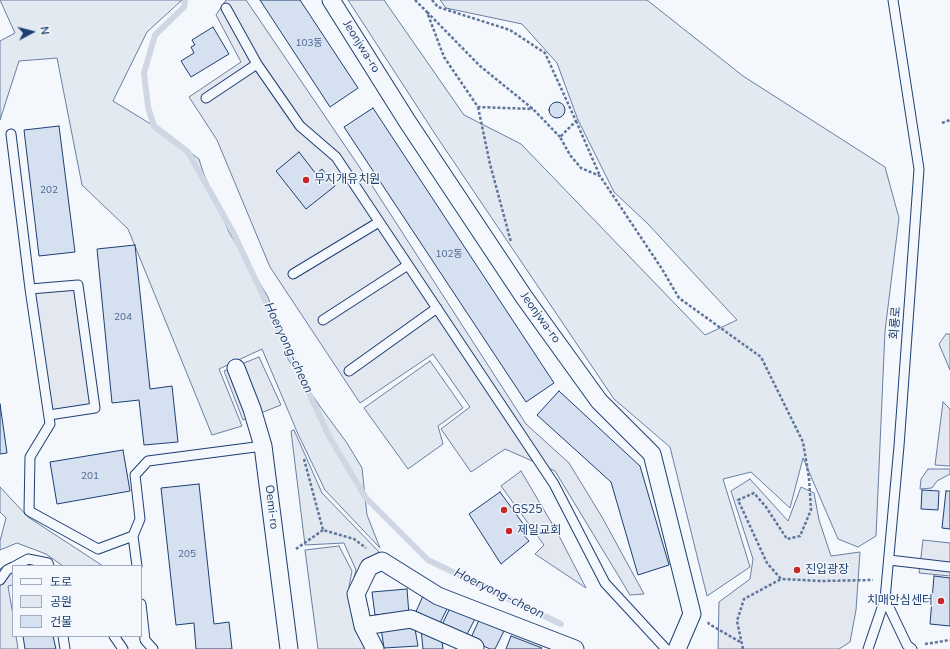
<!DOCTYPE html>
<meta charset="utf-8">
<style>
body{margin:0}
#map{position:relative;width:950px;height:649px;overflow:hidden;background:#f4f7fb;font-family:"Nunito Sans","Noto Sans KR",sans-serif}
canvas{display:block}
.legend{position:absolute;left:12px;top:565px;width:130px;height:72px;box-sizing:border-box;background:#f4f7fb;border:1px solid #9eadc5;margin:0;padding:5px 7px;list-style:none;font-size:12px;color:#1d3f73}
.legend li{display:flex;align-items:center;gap:8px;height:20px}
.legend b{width:20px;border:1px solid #9eadc5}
.north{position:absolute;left:12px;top:12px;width:40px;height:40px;-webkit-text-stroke:3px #f4f7fb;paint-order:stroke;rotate:83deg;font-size:11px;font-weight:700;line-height:16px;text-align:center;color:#1d3f73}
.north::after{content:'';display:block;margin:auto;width:14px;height:18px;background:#1d3f73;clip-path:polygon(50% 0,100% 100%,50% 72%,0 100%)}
</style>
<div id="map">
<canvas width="950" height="649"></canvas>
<ul class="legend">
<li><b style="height:5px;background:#f4f7fb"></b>도로</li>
<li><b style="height:11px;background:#e3e9f0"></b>공원</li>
<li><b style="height:11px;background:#d5e0f0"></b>건물</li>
</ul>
<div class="north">N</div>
</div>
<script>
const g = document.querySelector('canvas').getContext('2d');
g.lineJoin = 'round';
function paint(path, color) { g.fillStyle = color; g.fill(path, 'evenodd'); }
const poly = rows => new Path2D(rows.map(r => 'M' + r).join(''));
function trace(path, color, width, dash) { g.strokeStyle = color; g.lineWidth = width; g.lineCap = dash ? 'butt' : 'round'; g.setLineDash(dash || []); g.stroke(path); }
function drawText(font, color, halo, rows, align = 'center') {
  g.font = font + ' "Nunito Sans","Noto Sans KR",sans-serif'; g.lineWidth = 3; g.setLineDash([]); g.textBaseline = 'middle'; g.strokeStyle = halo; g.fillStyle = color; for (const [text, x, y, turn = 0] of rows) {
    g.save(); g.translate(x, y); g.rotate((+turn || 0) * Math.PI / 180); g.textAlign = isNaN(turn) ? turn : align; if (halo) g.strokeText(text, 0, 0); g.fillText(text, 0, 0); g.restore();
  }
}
const green = poly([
 [0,0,182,0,147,32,113,101,154,126,199,159,203,172,229,232,268,297,288,359,319,405,347,443,362,468,367,515,380,548,325,490,298,434,262,349,219,369,242,426,212,435,128,229,82,185,57,58,19,61,0,120,0,41,15,33,0,0],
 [348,0,384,0,464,115,521,144,705,335,737,320,648,224,614,192,578,120,557,63,522,24,446,8,440,0,647,0,743,76,885,167,899,218,885,331,876,536,858,547,838,539,803,458,790,508,751,472,723,479,750,567,707,596,670,447,614,399,437,137,348,0],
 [946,334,950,334,950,370,939,344,946,334],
 [430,361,463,408,438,426,443,444,408,469,364,408,430,361],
 [294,430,322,493,383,556,350,591,356,570,344,543,305,545,291,431,294,430],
 [928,469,950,469,950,474,937,481,932,488,920,489,921,479,928,469],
 [0,487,28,517,103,566,63,566,46,554,17,543,0,550,0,541,6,518,0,512,0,487],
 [339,546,352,571,348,592,368,649,318,649,305,550,339,546]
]);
paint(green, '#e3e9f0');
trace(green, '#687fa3', 1);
const parking = poly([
 [226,0,246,0,371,184,526,424,569,463,602,517,644,594,630,595,555,471,505,449,471,472,441,429,470,407,433,354,360,403,270,267,217,140,189,97,241,62,216,15,226,0],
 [78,285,95,408,49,415,30,289,78,285],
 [259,357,281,405,243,420,224,371,259,357],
 [943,402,950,409,950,466,935,465,943,402],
 [521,471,557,532,586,588,535,554,544,545,501,486,521,471],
 [750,479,788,521,801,487,814,493,819,520,831,556,860,552,856,610,850,642,839,649,718,649,719,602,750,579,753,559,731,491,750,479],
 [923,540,950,543,950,576,919,573,923,540],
 [35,563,36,566,13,566,13,585,8,586,13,615,13,636,16,636,18,649,0,649,0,569,1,568,35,563]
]);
paint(parking, '#e3e8f0');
trace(parking, '#687fa3', 1);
trace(poly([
 [185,0,184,7,155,35,144,73,148,107,154,126,188,152,234,234,330,438,366,498,428,560,561,624]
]), '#cfd7e4', 6);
const building = poly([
 [260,0,300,0,358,88,330,107,260,0],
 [213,27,229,54,191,77,181,61,194,53,191,47,195,45,192,40,213,27],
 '549 110a8 8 0 1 1 16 0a8 8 0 1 1-16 0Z',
 [373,108,554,383,526,402,344,127,373,108],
 [59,126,75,252,39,256,24,130,59,126],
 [299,152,316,174,322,169,335,186,306,209,276,171,299,152],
 [135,245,150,389,172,386,178,442,144,445,139,400,112,403,97,249,135,245],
 [559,391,640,466,669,565,638,575,611,482,537,415,559,391],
 [0,404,7,453,0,454,0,404],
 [123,450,130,491,57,504,50,462,123,450],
 [199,484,214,624,229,622,232,649,196,649,194,623,176,625,161,488,199,484],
 [922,490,939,491,938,510,921,509,922,490],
 [946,491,950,491,950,529,942,528,946,491],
 [500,492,527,529,522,533,529,541,501,564,469,514,500,492],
 [934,576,950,578,950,626,930,624,934,576],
 [407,589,409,615,394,616,393,613,375,615,372,592,407,589],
 [423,596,448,607,438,627,414,616,423,596],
 [450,608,475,619,465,638,441,627,450,608],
 [479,620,504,631,495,649,490,649,470,640,479,620],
 [414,623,418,646,384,648,381,628,414,623],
 [421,629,441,635,443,649,423,649,421,629],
 [23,636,53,636,56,649,25,649,23,636],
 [511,636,542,648,541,649,506,649,511,636]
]);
paint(building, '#d5e0f0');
trace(building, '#1d3f73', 1);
const lane = poly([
 [893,0,919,169,899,446,885,599,907,645,912,649],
 [226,8,257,64,300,126,336,157,554,484,605,583,666,649],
 [206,98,257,64],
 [11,134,30,289,50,424,30,457,29,511,98,549,133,536,140,519,135,475,148,461,263,446],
 [293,274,379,222],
 [30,289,78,285,95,408,49,415],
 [323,320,408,265],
 [349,371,437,308],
 [133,536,137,566],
 [889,560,950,567],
 [15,566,28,559,48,563,49,566],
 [0,580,7,570,13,567],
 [141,604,145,640,153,649],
 [63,636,65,649],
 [114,636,123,649],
 [868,649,885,599]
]);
const street = poly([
 [331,0,407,121,524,297,599,401,652,454,692,614,677,649],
 [236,368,252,409,263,446,289,649],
 [363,626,411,619,475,647],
 [375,649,363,626,356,594,369,567,382,561,438,596,575,649]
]);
trace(lane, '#1d3f73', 11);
trace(street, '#1d3f73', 19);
trace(poly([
 [415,0,427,12,444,57,478,107,533,109],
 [432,0,438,7,510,30,545,53,576,121,560,137,570,155,581,168,600,176,662,269,679,298,761,357,803,442,809,478,811,510,800,536,787,539,766,507,754,493,738,500,767,563,781,579,821,581,873,580],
 [427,12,480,66,533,109,560,137],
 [478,107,490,164,511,242],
 [576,121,600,176],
 [942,123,950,120],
 [304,459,323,530,354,539,366,548],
 [296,549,323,530],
 [708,622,709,624,742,643],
 [925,644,950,640],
 [743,649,737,621,744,599,781,579]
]), '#5e769c', 2.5, [3, 2]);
trace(lane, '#f4f7fb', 9);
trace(street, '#f4f7fb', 17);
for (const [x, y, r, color] of [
 [306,180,4,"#c62828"],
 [504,510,4,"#c62828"],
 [509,531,4,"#c62828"],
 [797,570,4,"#c62828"],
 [941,601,4,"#c62828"]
]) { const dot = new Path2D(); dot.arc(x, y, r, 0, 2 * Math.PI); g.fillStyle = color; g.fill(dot); trace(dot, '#f4f7fb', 1.5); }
drawText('10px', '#4b6792', null, [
 ["103동",309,44],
 ["202",49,191],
 ["102동",449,255],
 ["204",123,318],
 ["201",90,477],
 ["205",187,555]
]);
drawText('12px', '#1d3f73', '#f4f7fb', [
 ["Jeonjwa-ro",361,47,58],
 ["Jeonjwa-ro",540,318,54],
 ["회룡로",896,323,-86],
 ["Oemi-ro",271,507,83]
]);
drawText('12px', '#1d3f73', '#f4f7fb', [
 ["무지개유치원",314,180],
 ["GS25",512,510],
 ["제일교회",517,531],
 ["진입광장",805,570],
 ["치매안심센터",933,601,"right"]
], 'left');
drawText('italic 13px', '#1d3f73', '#f4f7fb', [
 ["Hoeryong-cheon",288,348,65],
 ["Hoeryong-cheon",499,594,26]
]);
</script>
